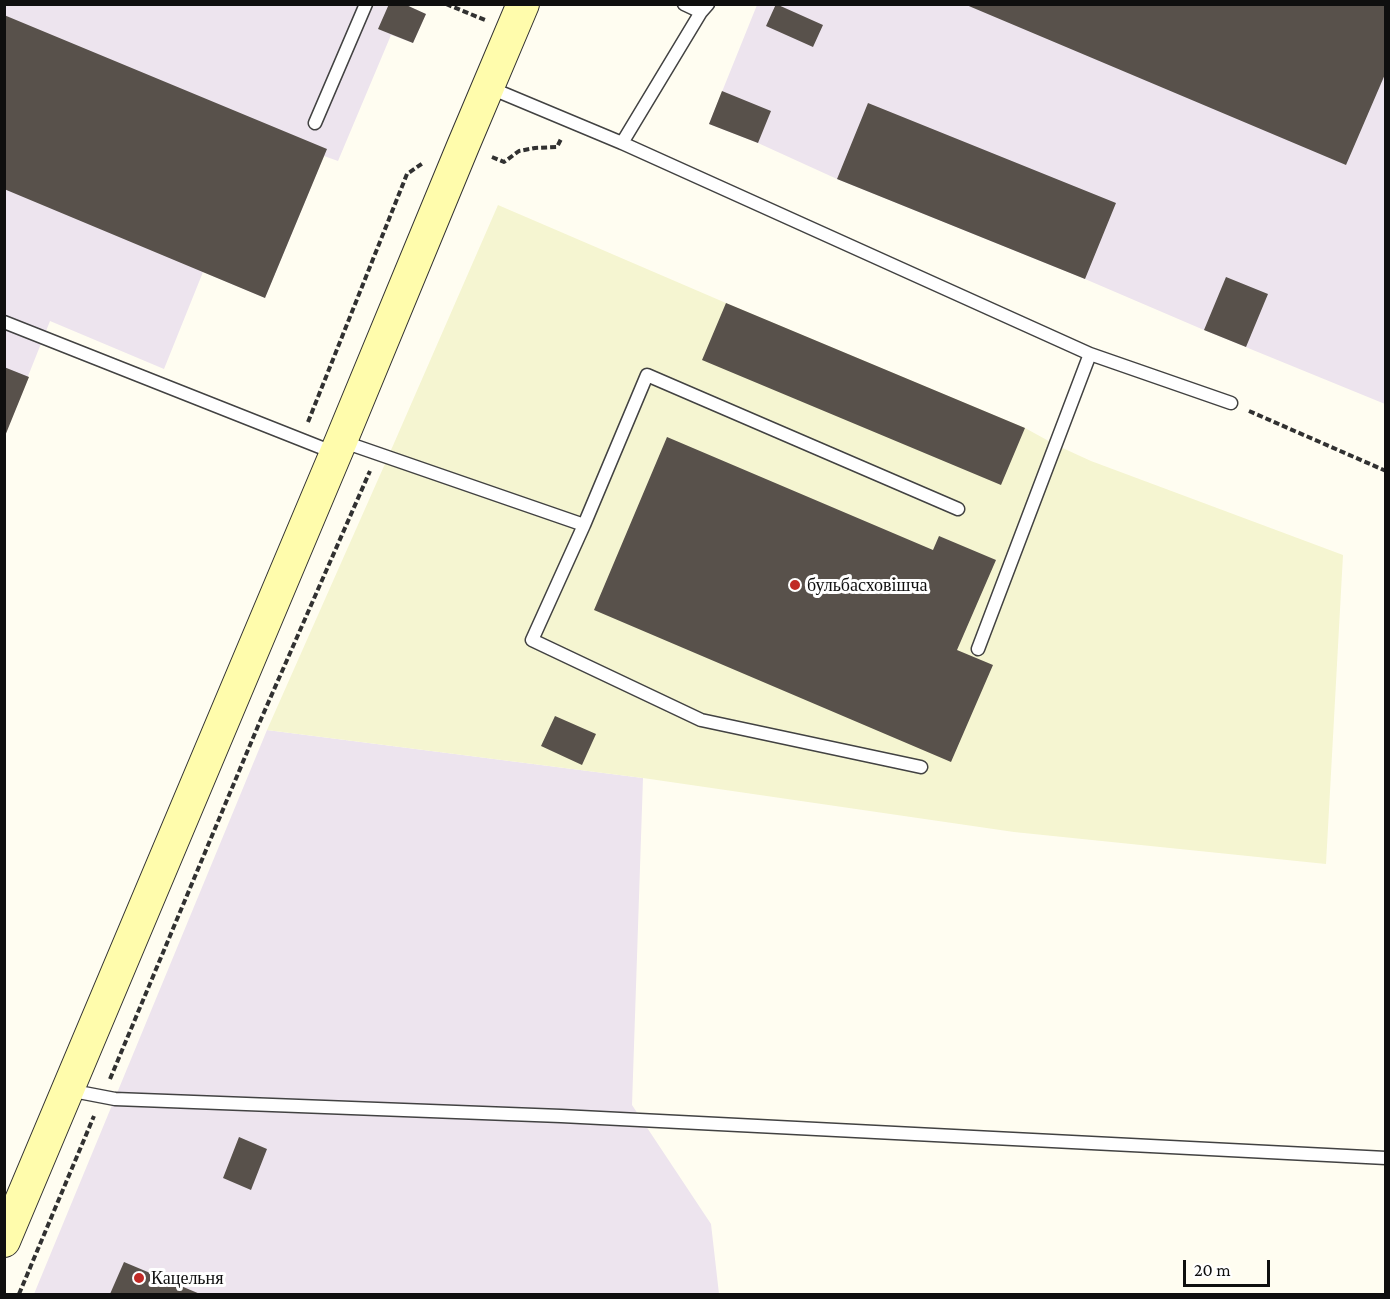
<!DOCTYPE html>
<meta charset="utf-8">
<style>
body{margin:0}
#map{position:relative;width:1390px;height:1299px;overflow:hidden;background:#fffdf1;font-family:"Crimson Pro",serif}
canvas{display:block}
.frame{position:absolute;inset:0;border:6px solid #0f0f0f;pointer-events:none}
.scale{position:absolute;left:1183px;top:1260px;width:87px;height:27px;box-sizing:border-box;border:3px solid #0f0f0f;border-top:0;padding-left:8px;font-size:18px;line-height:21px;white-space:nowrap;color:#0f0f0f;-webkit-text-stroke:4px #fff;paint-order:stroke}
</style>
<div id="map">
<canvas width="1390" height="1299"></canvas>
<div class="frame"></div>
<div class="scale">20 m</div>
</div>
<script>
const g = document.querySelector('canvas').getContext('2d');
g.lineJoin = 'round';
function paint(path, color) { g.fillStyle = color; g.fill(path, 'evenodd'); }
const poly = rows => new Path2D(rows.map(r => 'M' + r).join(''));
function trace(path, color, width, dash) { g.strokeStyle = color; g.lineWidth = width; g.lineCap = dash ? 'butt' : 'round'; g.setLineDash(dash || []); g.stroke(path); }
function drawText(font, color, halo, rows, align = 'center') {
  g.font = font + ' "Crimson Pro",serif'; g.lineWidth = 6; g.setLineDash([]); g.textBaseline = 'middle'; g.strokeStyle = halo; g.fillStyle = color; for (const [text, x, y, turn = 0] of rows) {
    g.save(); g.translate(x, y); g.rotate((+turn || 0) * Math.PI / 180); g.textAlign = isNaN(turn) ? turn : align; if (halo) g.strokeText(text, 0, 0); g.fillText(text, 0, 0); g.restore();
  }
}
paint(poly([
 [404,4,426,14,413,43,391,35,338,161,324,156,265,298,203,272,164,369,50,321,5,434,5,5],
 [782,4,1385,5,1385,404,1204,330,1085,279,837,179,758,143,709,124,757,5,776,5,781,7],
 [267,730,643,778,632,1105,711,1224,719,1294,34,1294]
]), '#ede4ee');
paint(poly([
 [498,205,726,303,1025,428,1056,445,1091,461,1343,555,1326,864,1014,832,643,778,267,730,388,457]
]), '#f5f5d1');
paint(poly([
 [389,4,404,4,426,14,413,43,378,29],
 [776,4,823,25,813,47,766,26],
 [964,4,1386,4,1386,72,1346,165],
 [4,15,327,149,265,298,4,189],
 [722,91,771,111,758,143,709,124],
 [868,103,1116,203,1085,279,837,179],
 [1226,277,1268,294,1246,347,1204,330],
 [726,303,1025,428,1001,485,702,360],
 [4,367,29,377,5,436,4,436],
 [667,437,933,550,939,536,996,560,957,650,993,665,951,762,594,610],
 [555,716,596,734,582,765,541,746],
 [239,1137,267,1149,251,1190,223,1178],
 [124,1262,200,1294,110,1294]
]), '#58514b');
const lane = poly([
 [684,4,701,12,708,4],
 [701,12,622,143,1090,354,978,649],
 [488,87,622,143],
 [315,123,366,4],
 [4,322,335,453],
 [1090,354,1231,403],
 [341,441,584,525],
 [921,767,701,720,532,640,584,525,647,375,958,509],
 [68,1090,115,1099,561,1116,1386,1158]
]);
const secondary = poly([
 [4,1241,341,441,463,146,523,4]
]);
trace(lane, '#424242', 15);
trace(secondary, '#313131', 34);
trace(poly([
 [446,4,485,20],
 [492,157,504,162,519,151,535,148,557,147,561,139],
 [1249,411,1386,471],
 [308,422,407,174,423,163],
 [110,1079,258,726,370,471],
 [19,1294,94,1116]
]), '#313131', 4, [6, 3]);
trace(lane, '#fff', 12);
trace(secondary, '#fffcac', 32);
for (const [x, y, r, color] of [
 [795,585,6,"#c02a26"],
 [139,1278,6,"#c02a26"]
]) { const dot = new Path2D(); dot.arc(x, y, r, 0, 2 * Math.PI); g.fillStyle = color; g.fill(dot); trace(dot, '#fff', 2); }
drawText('18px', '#0f0f0f', '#fff', [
 ["бульбасховішча",807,585],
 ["Кацельня",151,1278]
], 'left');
</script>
